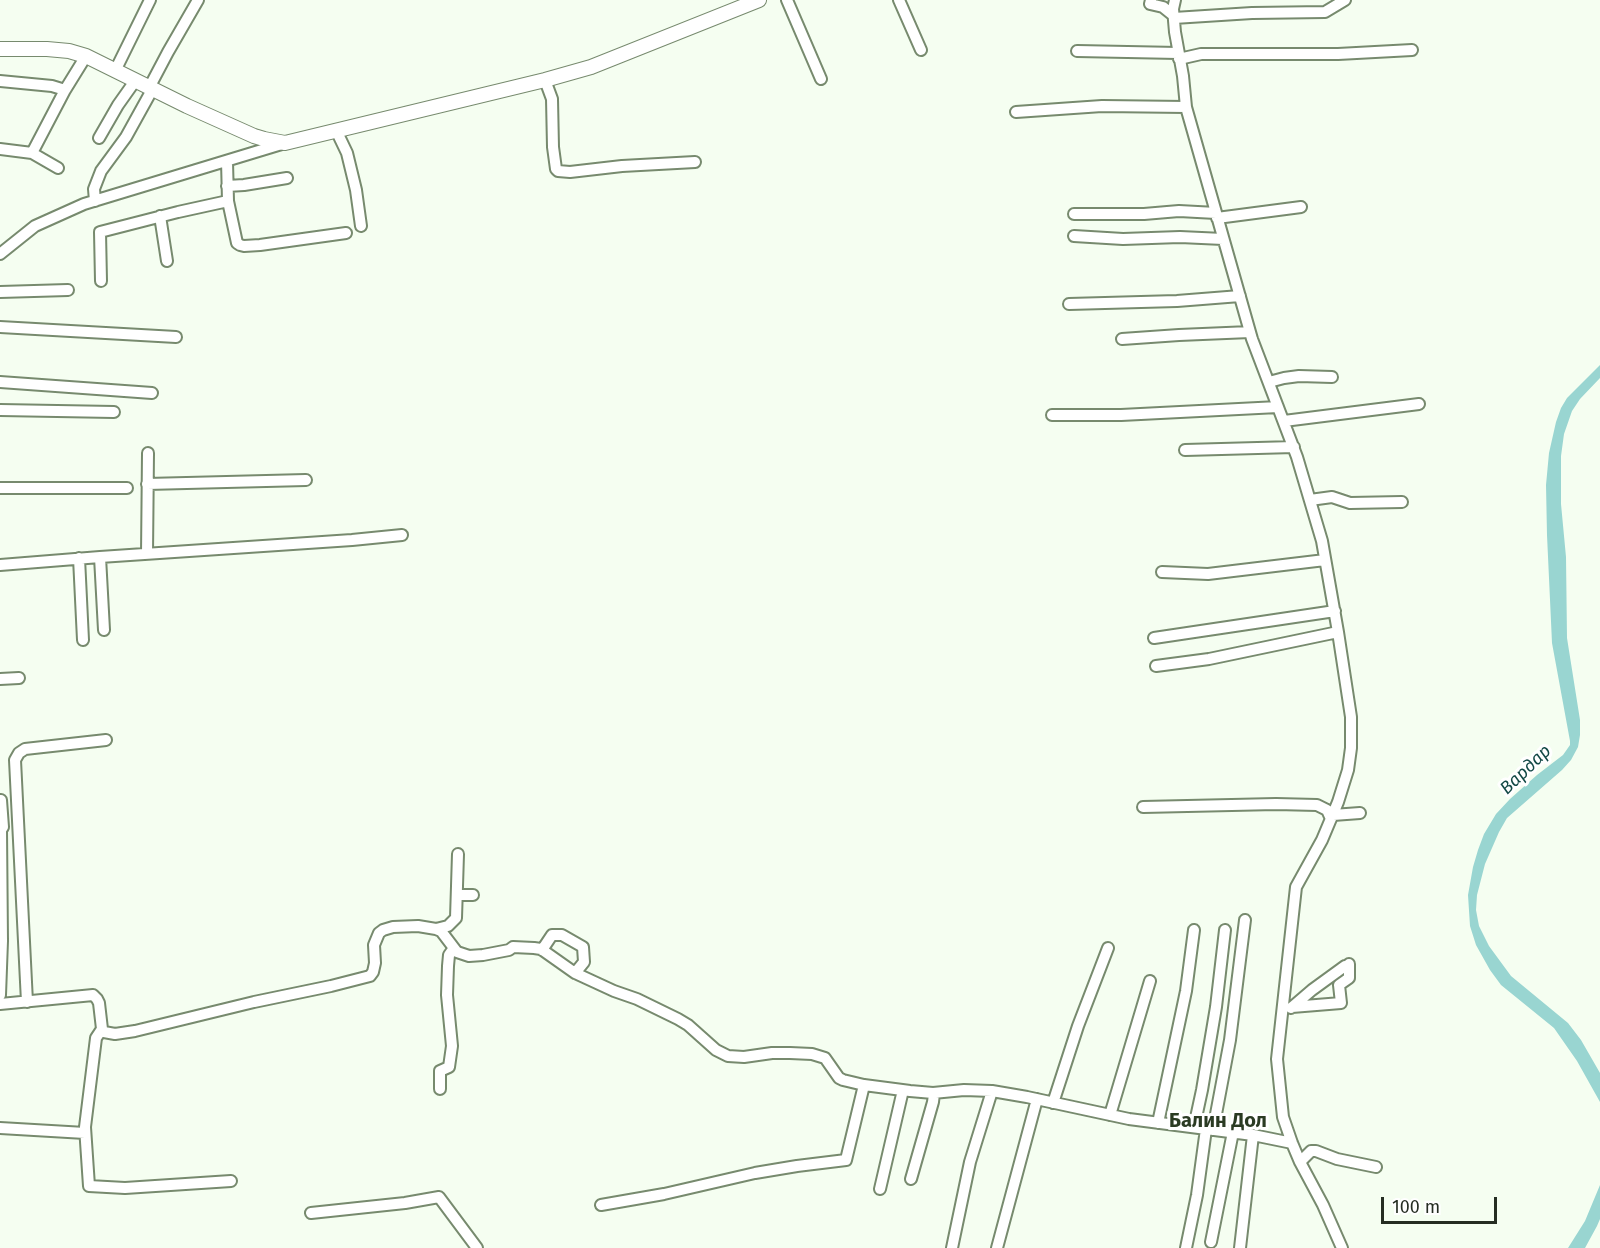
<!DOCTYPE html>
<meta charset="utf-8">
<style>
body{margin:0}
#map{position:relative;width:1600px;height:1248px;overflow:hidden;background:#f5fef1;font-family:"Fira Sans",sans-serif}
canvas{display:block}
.scale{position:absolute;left:1381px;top:1197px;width:116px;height:27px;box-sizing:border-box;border:3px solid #252d22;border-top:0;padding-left:8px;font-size:18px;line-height:21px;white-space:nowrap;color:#252d22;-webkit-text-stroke:4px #fff;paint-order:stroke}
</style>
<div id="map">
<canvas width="1600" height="1248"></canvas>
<div class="scale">100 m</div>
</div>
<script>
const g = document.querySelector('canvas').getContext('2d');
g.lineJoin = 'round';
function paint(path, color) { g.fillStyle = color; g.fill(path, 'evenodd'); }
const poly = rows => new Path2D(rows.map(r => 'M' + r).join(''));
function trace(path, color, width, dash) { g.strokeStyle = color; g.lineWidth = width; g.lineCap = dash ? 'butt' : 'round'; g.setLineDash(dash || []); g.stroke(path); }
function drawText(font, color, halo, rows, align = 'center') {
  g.font = font + ' "Fira Sans",sans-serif'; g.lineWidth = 6; g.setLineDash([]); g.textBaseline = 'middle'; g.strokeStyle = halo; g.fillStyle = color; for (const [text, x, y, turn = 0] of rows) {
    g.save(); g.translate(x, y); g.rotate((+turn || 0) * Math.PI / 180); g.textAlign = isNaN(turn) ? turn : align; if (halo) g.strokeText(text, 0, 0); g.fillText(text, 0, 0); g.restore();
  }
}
paint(poly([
 [1600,365,1600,378,1580,399,1572,411,1564,434,1561,456,1561,504,1566,557,1567,638,1580,720,1580,735,1578,747,1571,760,1562,770,1507,818,1499,832,1485,864,1477,895,1476,910,1479,926,1489,946,1511,976,1568,1023,1581,1040,1600,1073,1600,1102,1577,1061,1554,1028,1501,985,1490,970,1476,945,1470,926,1468,895,1473,867,1478,850,1484,834,1496,814,1510,799,1537,775,1563,755,1570,745,1570,741,1552,643,1547,535,1546,485,1549,453,1556,422,1561,408,1567,398],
 [1600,1185,1600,1219,1597,1226,1585,1248,1568,1248,1585,1221]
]), '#99d5d1');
const minor = poly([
 [787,0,821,79],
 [899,0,921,50],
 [1151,0,1150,4,1163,7,1173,15],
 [1175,0,1173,9,1175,32,1183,76,1186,107,1252,339,1297,457,1322,541,1338,632,1351,717,1351,748,1348,770,1338,802,1322,840,1296,887,1277,1059,1283,1117,1292,1143,1300,1162,1323,1205,1342,1248],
 [1174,18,1252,13,1325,12,1345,0],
 [1077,51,1178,53],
 [1179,59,1201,54,1338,54,1412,50],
 [115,71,150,0],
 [545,80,552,99,553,147,556,169,558,171,570,172,622,166,695,162],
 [0,81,52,86,65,90],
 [149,88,168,52,198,0],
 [1016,112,1102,106,1186,107],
 [336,130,347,153,356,190,361,226],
 [99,138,118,105,135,81],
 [0,149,32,153,58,168],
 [32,153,65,90,86,56],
 [227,161,228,201,237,243,240,245,244,246,260,245,346,233],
 [227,186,244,185,287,178],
 [95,201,94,189,101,171,126,137,152,90],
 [1074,214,1144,214,1179,211,1216,213],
 [160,216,167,261],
 [1217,218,1301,207],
 [1074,236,1123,239,1180,237,1223,239],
 [0,254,35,226,84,204,285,143],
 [101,281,100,232,178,212,228,201],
 [0,292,68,290],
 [1069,304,1177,301,1240,296],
 [0,327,176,337],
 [1122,339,1179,335,1250,332],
 [0,382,152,393],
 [1269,382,1284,378,1299,376,1332,377],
 [0,410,114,412],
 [1052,415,1121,415,1278,407],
 [1284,421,1419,404],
 [1185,450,1294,447],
 [147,484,306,480],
 [0,488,127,488],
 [1310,500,1332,497,1350,503,1402,502],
 [147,554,148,453],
 [100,557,104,630],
 [79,558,83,640],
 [0,565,100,557,352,540,402,535],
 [1162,572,1208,574,1325,560],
 [1154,638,1335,611],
 [1156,666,1209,659,1338,632],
 [0,679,19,678],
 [1143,807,1276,804,1317,805,1327,810,1331,819],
 [1333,815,1360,813],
 [457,895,473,895],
 [436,929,448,926,456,918,458,854],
 [542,950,552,935,562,935,583,947,584,962,575,973],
 [0,995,2,941,1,830,3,827,1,800],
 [27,1002,15,760,19,753,25,749,106,740],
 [0,1004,93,995,97,999,99,1003,102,1029,104,1032,115,1034,135,1031,254,1002,331,986,370,976,373,972,375,963,374,945,379,933,383,930,393,927,418,926,436,929,441,931,457,952,469,956,483,955,509,950,513,947,534,948,541,949,575,973,614,991,637,999,678,1019,688,1025,716,1050,728,1056,744,1057,772,1053,790,1053,812,1054,825,1058,839,1078,843,1080,864,1085,910,1091,933,1093,964,1090,992,1091,1027,1097,1129,1119,1253,1135,1292,1143],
 [1292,1007,1341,1003,1339,985,1349,978,1349,964],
 [1291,1008,1312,990,1345,966],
 [102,1029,96,1038,85,1127,89,1186,125,1188,231,1181],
 [440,1089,440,1071,449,1067,452,1046,447,995,448,966,449,955,454,948],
 [1053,1103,1078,1026,1108,948],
 [1110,1115,1150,981],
 [1158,1123,1186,991,1194,930],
 [1194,1127,1202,1090,1216,1007,1225,930],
 [0,1128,85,1133],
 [1213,1130,1230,1040,1245,920],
 [1300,1162,1311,1151,1316,1151,1337,1159,1376,1167],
 [911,1179,933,1102,934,1094,933,1093],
 [880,1189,903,1090],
 [601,1205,664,1194,755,1173,797,1166,846,1160,864,1085],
 [311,1213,405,1203,439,1197,477,1248],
 [1211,1242,1233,1132],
 [952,1248,970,1162,992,1091],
 [997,1248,1037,1099],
 [1186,1248,1197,1195,1206,1129],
 [1240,1248,1253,1135]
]);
const major = poly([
 [0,49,47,49,69,51,86,56,187,106,254,136,264,139,285,143,545,80,591,67,759,0]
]);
trace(minor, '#778a6e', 14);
trace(major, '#778a6e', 16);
trace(minor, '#fff', 10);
trace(major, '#fff', 14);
drawText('italic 18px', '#134946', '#fff', [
 ["Вардар",1526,770,-44]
]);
drawText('bold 20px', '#2b3b23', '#fff', [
 ["Балин Дол",1218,1121]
]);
</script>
